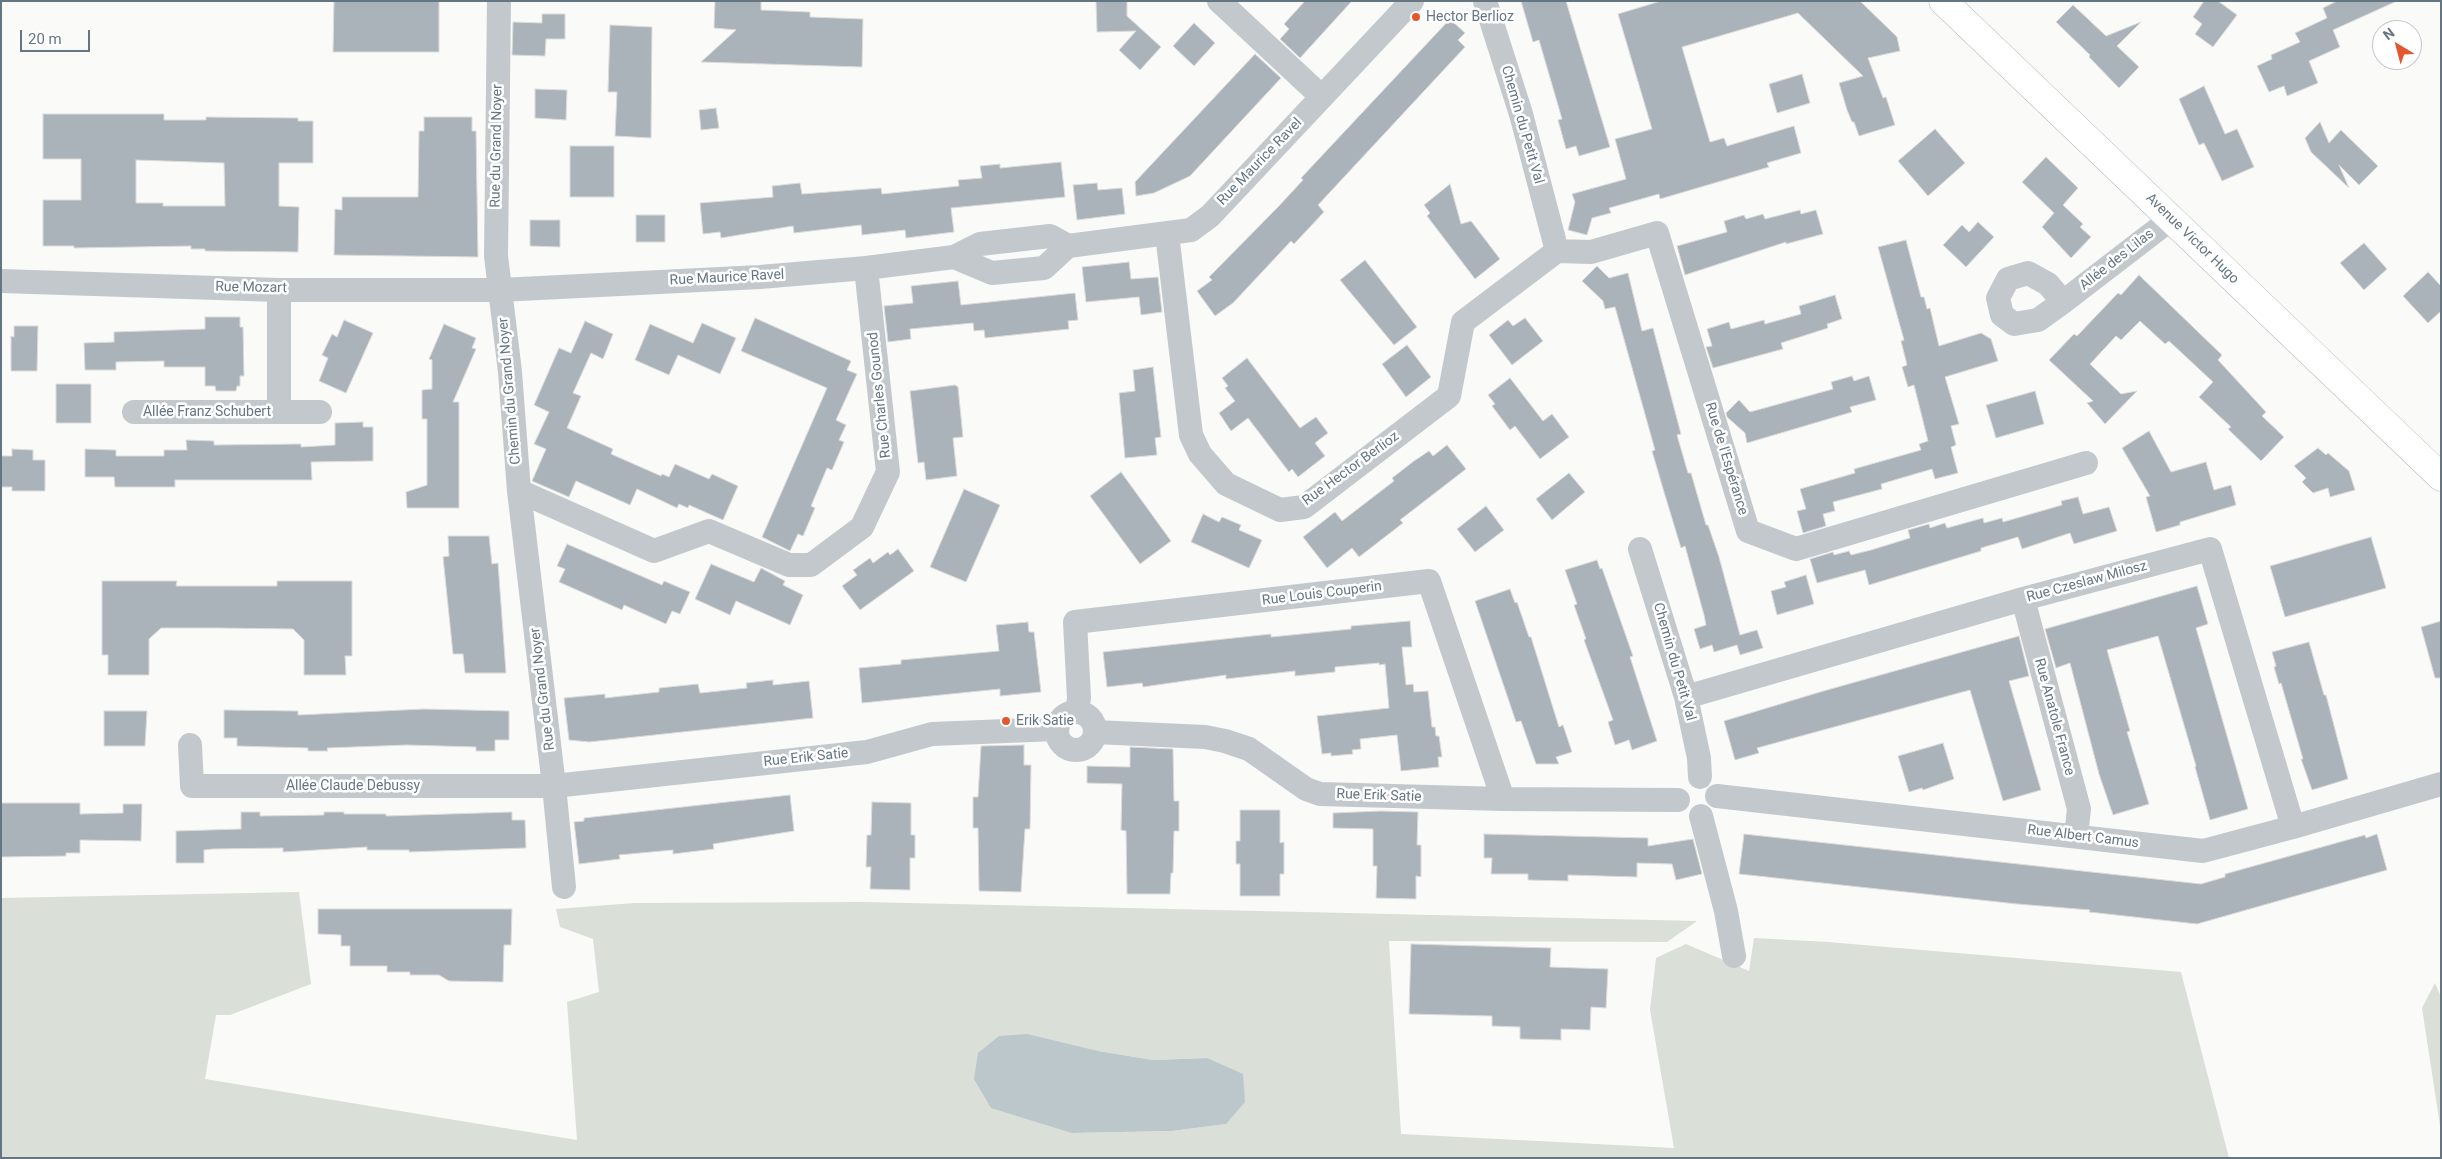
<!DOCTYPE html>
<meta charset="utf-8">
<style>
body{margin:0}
#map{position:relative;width:2442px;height:1159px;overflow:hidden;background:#fafaf8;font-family:Roboto,sans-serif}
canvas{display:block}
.frame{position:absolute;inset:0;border:2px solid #657683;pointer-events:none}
.north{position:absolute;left:2372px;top:20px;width:50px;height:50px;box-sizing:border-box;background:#fff;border:1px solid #c1c8cd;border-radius:50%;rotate:323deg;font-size:14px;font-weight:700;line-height:20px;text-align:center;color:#657683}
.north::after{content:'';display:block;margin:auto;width:18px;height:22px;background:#e4572e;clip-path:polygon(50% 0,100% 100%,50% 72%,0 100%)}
.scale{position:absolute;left:20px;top:30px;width:70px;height:22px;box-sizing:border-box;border:2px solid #657683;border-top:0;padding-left:6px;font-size:15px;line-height:18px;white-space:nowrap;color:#657683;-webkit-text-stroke:4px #fff;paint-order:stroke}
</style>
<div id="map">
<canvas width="2442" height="1159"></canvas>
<div class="frame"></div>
<div class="north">N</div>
<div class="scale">20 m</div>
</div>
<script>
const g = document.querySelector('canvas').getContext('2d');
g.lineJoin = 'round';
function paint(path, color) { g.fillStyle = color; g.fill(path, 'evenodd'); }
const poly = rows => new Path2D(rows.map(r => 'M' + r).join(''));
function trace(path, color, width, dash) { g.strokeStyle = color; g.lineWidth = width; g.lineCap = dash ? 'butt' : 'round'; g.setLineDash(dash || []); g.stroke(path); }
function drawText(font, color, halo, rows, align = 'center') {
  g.font = font + ' Roboto,sans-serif'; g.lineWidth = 5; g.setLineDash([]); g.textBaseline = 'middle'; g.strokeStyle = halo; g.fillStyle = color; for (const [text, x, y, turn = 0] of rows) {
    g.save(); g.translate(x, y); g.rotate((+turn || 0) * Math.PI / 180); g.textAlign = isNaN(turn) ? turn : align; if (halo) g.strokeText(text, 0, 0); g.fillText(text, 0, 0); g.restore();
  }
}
paint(poly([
 [299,892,311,984,230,1015,216,1015,205,1079,577,1140,567,1002,599,992,593,939,560,927,556,909,634,903,864,902,1697,921,1667,942,1389,941,1401,1134,1674,1148,1650,1010,1656,958,1686,944,1749,971,1754,938,1828,942,2181,972,2229,1158,1,1158,1,898],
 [1098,1051,1153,1060,1207,1058,1226,1124,1172,1131,1073,1133],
 [2435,983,2441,997,2441,1132,2422,1008]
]), '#dadfd7');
paint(poly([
 [1027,1034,1098,1051,1153,1060,1207,1058,1243,1074,1245,1102,1226,1124,1172,1131,1072,1133,991,1108,974,1079,978,1053,999,1036]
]), '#bbc7cb');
const building = poly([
 [334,1,439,1,439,52,333,52,334,1],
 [715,1,761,1,761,10,810,12,810,17,863,19,862,67,701,62,736,30,714,28,715,1],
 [1096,1,1127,1,1127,16,1161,47,1140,70,1119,50,1136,31,1097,32,1096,1],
 [1305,1,1352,1,1300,58,1280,39,1289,29,1284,24,1305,1],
 [1521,1,1566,1,1610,147,1579,156,1576,146,1566,149,1558,120,1562,119,1539,40,1533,42,1521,1],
 [1661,1,1860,1,1897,37,1900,51,1868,58,1883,98,1886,97,1895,125,1859,136,1854,122,1852,122,1847,110,1839,83,1863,76,1798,13,1682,47,1710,142,1724,138,1727,146,1794,126,1801,153,1767,163,1769,167,1660,199,1659,194,1609,208,1611,213,1592,218,1587,235,1568,230,1575,202,1572,194,1626,179,1615,139,1652,129,1618,14,1661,1],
 [2204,1,2218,1,2237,15,2213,47,2195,34,2202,24,2193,17,2204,1],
 [2337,1,2397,1,2333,30,2340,47,2309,61,2318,83,2287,96,2284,86,2269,92,2257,66,2272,59,2271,55,2300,42,2295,33,2327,18,2323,8,2337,1],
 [2073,5,2106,36,2141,22,2117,46,2139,67,2119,88,2089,57,2090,55,2056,22,2073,5],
 [542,14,565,14,565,39,546,39,545,56,512,55,513,22,542,23,542,14],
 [1450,19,1465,33,1458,40,1465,47,1318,205,1324,212,1294,244,1291,241,1233,303,1215,316,1197,291,1212,280,1209,277,1278,207,1303,180,1301,178,1450,19],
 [1194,23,1215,43,1194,66,1173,46,1194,23],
 [610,25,652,27,651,138,615,136,617,92,608,92,610,25],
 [1255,54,1281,78,1190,176,1154,193,1136,196,1135,182,1255,54],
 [1802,74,1810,103,1777,113,1769,84,1802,74],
 [2204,86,2225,134,2237,129,2254,167,2222,181,2204,143,2199,145,2179,99,2204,86],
 [535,89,567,90,566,120,535,118,535,89],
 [716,108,719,128,701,130,699,110,716,108],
 [43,114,164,114,164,120,206,120,206,117,298,118,298,121,313,121,313,163,279,163,279,206,299,207,298,252,205,251,205,249,191,249,191,246,74,248,74,246,43,246,43,200,81,200,81,159,43,159,43,114],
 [136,160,224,163,225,206,163,206,163,203,136,203,136,160],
 [424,117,472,117,472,131,476,131,478,257,334,255,335,209,342,210,342,197,418,197,419,131,424,131,424,117],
 [2320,122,2329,143,2341,130,2378,166,2359,185,2339,165,2349,188,2311,152,2305,138,2320,122],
 [1935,129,1965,163,1928,196,1898,161,1935,129],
 [570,146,614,146,614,197,570,197,570,146],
 [2046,157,2078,188,2063,205,2083,224,2080,227,2091,237,2071,258,2042,227,2054,213,2022,182,2046,157],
 [1061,162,1065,197,951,208,954,232,906,238,905,230,862,235,861,225,794,233,793,226,721,238,720,232,703,234,700,203,773,197,772,186,800,183,802,194,881,188,882,194,959,186,958,180,982,178,980,166,1000,164,1000,168,1061,162],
 [1097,183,1098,190,1122,188,1125,214,1077,220,1073,185,1097,183],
 [1450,184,1461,224,1471,221,1500,259,1475,279,1427,216,1430,213,1424,205,1450,184],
 [1800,210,1801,214,1816,210,1823,234,1786,244,1786,242,1685,275,1677,246,1727,232,1724,221,1744,215,1746,219,1763,214,1765,219,1800,210],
 [636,215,665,215,665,242,636,242,636,215],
 [530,220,560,220,560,247,530,246,530,220],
 [1978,222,1994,237,1966,267,1943,245,1962,225,1969,232,1978,222],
 [1906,240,1921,297,1924,297,1927,309,1930,308,1939,346,1981,333,1991,339,1998,361,1945,377,1959,424,1951,426,1956,445,1951,447,1958,473,1935,479,1932,469,1881,484,1882,489,1833,502,1835,511,1823,514,1826,526,1803,533,1797,511,1806,509,1800,489,1855,473,1854,469,1921,450,1919,444,1928,441,1914,385,1908,387,1902,367,1907,365,1901,341,1904,340,1878,247,1906,240],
 [2364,243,2387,269,2364,290,2340,263,2364,243],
 [1365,260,1417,327,1394,345,1340,280,1365,260],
 [1129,262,1131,279,1158,277,1162,312,1141,315,1139,297,1086,302,1082,267,1129,262],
 [1597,266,1609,278,1628,273,1642,331,1653,328,1681,434,1677,435,1688,473,1691,473,1706,525,1708,525,1719,557,1740,635,1757,630,1763,648,1740,655,1737,645,1714,652,1712,645,1700,649,1694,629,1706,625,1704,615,1685,546,1681,548,1664,492,1652,451,1655,450,1615,307,1605,309,1603,301,1582,281,1597,266],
 [2428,272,2441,286,2441,311,2428,323,2403,296,2428,272],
 [2139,275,2222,355,2218,360,2266,412,2262,416,2284,437,2261,461,2228,429,2231,427,2199,397,2213,382,2169,341,2165,344,2140,321,2121,340,2116,336,2090,364,2121,394,2137,391,2105,424,2087,403,2093,401,2049,360,2074,334,2077,336,2118,293,2121,295,2139,275],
 [958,281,961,305,1075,293,1078,320,1068,321,1069,329,985,338,984,330,974,331,973,323,910,329,911,339,888,342,884,306,913,303,911,286,958,281],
 [1835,295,1842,319,1827,324,1828,328,1781,343,1783,349,1713,368,1706,347,1712,346,1707,329,1729,322,1731,329,1764,320,1765,324,1801,314,1799,306,1835,295],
 [205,317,240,317,240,327,243,327,244,376,240,376,240,386,237,386,236,391,216,391,215,386,205,386,205,367,164,367,164,361,116,362,116,370,85,370,84,343,114,342,114,332,205,329,205,317],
 [755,318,851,361,847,370,857,374,836,420,846,425,839,440,844,442,832,470,827,468,811,506,815,508,803,536,798,534,790,551,762,537,827,388,741,351,755,318],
 [1525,318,1543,341,1512,365,1489,335,1508,320,1513,326,1525,318],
 [344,320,373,333,346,393,319,381,328,358,322,355,332,334,337,337,344,320],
 [585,321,613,334,603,359,591,353,573,393,581,396,567,428,613,449,611,454,661,476,662,474,669,477,675,464,709,479,712,474,738,486,723,520,689,505,688,508,679,504,677,508,637,489,630,505,576,481,569,497,532,481,546,449,534,444,549,412,534,405,559,348,571,353,585,321],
 [702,323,736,338,720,374,678,355,669,375,635,360,650,324,693,343,702,323],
 [444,324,476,338,472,348,476,349,453,402,459,402,459,508,407,508,406,492,427,485,427,419,422,419,422,390,432,389,432,360,429,359,444,324],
 [14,326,38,326,37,371,11,371,11,336,14,337,14,326],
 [1407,345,1431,377,1406,397,1382,364,1407,345],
 [1247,358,1300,428,1316,417,1328,433,1315,443,1325,456,1298,477,1292,469,1289,472,1248,418,1231,431,1219,413,1235,401,1225,388,1228,386,1222,378,1247,358],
 [1153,367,1161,437,1155,438,1157,455,1125,458,1119,393,1135,391,1133,370,1153,367],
 [1852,376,1854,381,1869,376,1876,400,1850,407,1852,412,1747,443,1745,433,1727,417,1726,413,1739,400,1750,412,1833,389,1831,382,1852,376],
 [1510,378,1543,421,1552,414,1569,437,1540,459,1515,426,1510,430,1492,406,1495,404,1488,395,1510,378],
 [56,384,91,384,91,423,56,423,56,384],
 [955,385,958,387,963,437,953,438,957,476,926,480,924,462,918,463,910,391,955,385],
 [2035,391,2044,424,1996,438,1986,405,2035,391],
 [363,422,363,427,373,427,373,461,311,462,312,480,175,480,175,487,115,487,114,477,85,477,85,449,116,450,116,456,164,456,164,450,187,450,186,440,214,441,214,445,301,444,301,447,335,445,335,423,363,422],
 [2149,431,2171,472,2206,462,2214,490,2231,485,2236,505,2180,522,2180,525,2156,532,2146,497,2150,496,2122,448,2149,431],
 [1447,445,1466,469,1400,520,1403,523,1359,557,1352,548,1327,568,1303,537,1335,512,1342,521,1394,481,1392,478,1414,461,1429,451,1433,456,1447,445],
 [2318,448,2326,455,2328,453,2349,471,2355,490,2330,497,2328,488,2313,493,2302,482,2306,478,2294,466,2318,448],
 [12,449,33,450,33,460,45,460,45,491,12,491,12,487,1,487,1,456,12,456,12,449],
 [1121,472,1171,541,1140,564,1090,496,1121,472],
 [1569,473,1585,492,1552,520,1536,499,1569,473],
 [964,489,1000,505,966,582,930,567,964,489],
 [2078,497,2083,514,2109,507,2117,531,2074,544,2070,533,2022,549,2018,537,1981,548,1981,551,1869,585,1865,570,1817,583,1810,559,1833,552,1834,555,1849,551,1851,555,1871,550,1910,538,1908,530,1929,524,1930,528,1945,523,1947,528,1983,518,1984,523,2002,518,2003,522,2062,505,2061,501,2078,497],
 [1486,506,1504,530,1475,552,1457,529,1486,506],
 [1203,514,1219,522,1222,517,1241,525,1239,530,1262,540,1249,568,1191,542,1203,514],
 [448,536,489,536,492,564,498,563,506,673,465,673,463,654,453,654,443,557,449,556,448,536],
 [2371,537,2386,588,2285,617,2270,566,2371,537],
 [567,544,662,585,664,581,690,592,680,614,672,611,666,624,624,605,622,610,559,582,565,569,557,566,567,544],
 [898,549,914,571,860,610,842,586,857,575,853,570,870,558,873,563,888,552,890,555,898,549],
 [1597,560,1600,569,1602,568,1633,656,1630,657,1657,741,1632,750,1629,740,1615,745,1608,722,1613,720,1584,640,1586,639,1574,605,1577,604,1565,570,1597,560],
 [711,564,754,582,761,568,785,581,783,585,803,595,790,625,736,601,730,615,695,599,711,564],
 [1806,575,1814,604,1777,615,1771,591,1786,587,1784,582,1806,575],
 [102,581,177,581,176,586,277,586,277,581,352,581,352,656,345,656,346,675,304,675,304,640,293,629,219,628,161,628,149,639,149,675,108,675,108,655,102,655,102,581],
 [2197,586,2208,624,2196,628,2248,809,2210,820,2195,767,2196,766,2158,636,2107,650,2130,731,2127,732,2149,804,2113,815,2099,774,2070,663,2056,668,2045,629,2197,586],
 [1510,589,1515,603,1517,602,1529,637,1531,637,1559,727,1563,725,1572,752,1556,757,1559,764,1536,764,1521,721,1516,722,1475,601,1510,589],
 [1410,621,1412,647,1402,647,1406,685,1413,684,1414,692,1428,691,1432,727,1435,727,1436,736,1439,736,1442,757,1438,757,1439,767,1401,771,1397,735,1360,739,1361,749,1352,750,1353,754,1331,756,1331,753,1322,754,1317,716,1389,708,1385,664,1379,665,1379,663,1335,667,1335,672,1295,676,1295,671,1226,679,1226,675,1143,687,1142,683,1107,687,1103,652,1271,634,1271,637,1351,629,1351,626,1410,621],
 [2441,621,2441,678,2435,678,2421,627,2441,621],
 [1028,622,1029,632,1034,632,1041,692,1000,696,1000,689,862,703,859,668,901,664,901,660,999,651,996,625,1028,622],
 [2019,636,2029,676,2009,681,2041,790,2003,801,1970,690,1757,748,1759,753,1735,760,1724,721,1820,692,2019,636],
 [2309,642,2324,695,2326,695,2348,779,2312,790,2301,759,2303,759,2281,683,2279,684,2274,667,2276,666,2272,652,2309,642],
 [773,680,773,685,809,681,813,718,589,742,569,740,564,698,605,694,605,698,659,692,659,688,698,684,700,693,747,688,746,683,773,680],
 [424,709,509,711,509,740,495,740,495,751,476,751,476,747,407,745,327,748,328,751,308,751,308,748,237,746,237,738,224,738,224,710,298,711,298,715,424,709],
 [104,711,147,711,145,746,104,746,104,711],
 [1943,743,1954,779,1923,790,1922,788,1909,792,1898,756,1943,743],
 [1024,745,1024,765,1031,765,1030,829,1025,829,1021,892,979,891,978,828,973,828,973,797,978,797,981,746,1024,745],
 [1130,747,1173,749,1174,801,1179,801,1179,831,1174,831,1173,873,1171,873,1170,894,1127,894,1126,831,1121,830,1122,784,1087,783,1087,766,1130,767,1130,747],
 [790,795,794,831,713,844,714,849,673,854,673,850,619,855,620,859,579,864,574,822,584,821,584,818,790,795],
 [872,802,911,803,911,835,915,835,915,858,910,858,910,890,870,889,871,867,866,867,867,835,871,835,872,802],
 [1,803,80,803,80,814,123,813,123,804,142,804,141,841,80,840,80,853,66,853,66,856,1,857,1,803],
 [1240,810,1280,810,1280,843,1284,842,1284,874,1280,874,1280,896,1240,896,1240,864,1236,864,1236,841,1240,841,1240,810],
 [1381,811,1418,812,1417,845,1421,845,1421,877,1416,876,1416,899,1376,898,1377,866,1373,866,1373,829,1333,828,1333,813,1381,811],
 [241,812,260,812,260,816,324,815,324,812,344,812,344,814,386,814,386,816,512,812,512,820,525,820,526,848,409,852,409,850,367,850,367,847,283,852,283,848,213,849,204,850,204,863,176,863,176,831,241,829,241,812],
 [1484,834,1648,838,1648,846,1693,839,1702,874,1676,880,1672,864,1637,863,1637,877,1568,875,1568,881,1528,880,1528,874,1491,874,1492,858,1484,858,1484,834],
 [1744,834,2201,884,2225,877,2225,874,2365,835,2366,838,2377,834,2387,870,2197,924,2089,912,2090,910,2017,904,1739,874,1744,834],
 [318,909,512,909,511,945,504,945,503,982,449,981,439,975,410,975,410,972,387,972,387,966,350,966,350,946,341,946,341,935,318,934,318,909],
 [1411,944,1551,948,1550,967,1608,969,1606,1008,1591,1007,1590,1030,1561,1029,1561,1040,1520,1039,1520,1027,1492,1026,1492,1016,1409,1014,1411,944]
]);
paint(building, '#aab3b9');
trace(building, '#dcdcda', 1);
const major = poly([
 [1943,1,2441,477]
]);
trace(major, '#b5babe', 29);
trace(poly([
 [499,1,496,256,510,372,519,491,554,786,564,887],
 [1219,1,1322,97],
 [1485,1,1521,114,1557,251],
 [1167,234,1191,435,1200,454,1226,484,1280,510,1304,507,1449,396,1463,322,1557,251],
 [1557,251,1591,252,1657,233,1748,531,1796,549,2086,463],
 [954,257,992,273,1044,268,1068,246],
 [1,281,279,290,500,290,760,277,866,268,954,257,980,244,1050,236,1068,246,1191,230,1210,216,1412,1],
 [279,290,279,412],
 [2063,302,2048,284,2028,273,2008,279,1998,298,2002,315,2014,324,2038,320,2063,302,2171,219],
 [134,412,320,412],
 [519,491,654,551,709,531,789,565,811,565,862,527,888,472,866,268],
 [1640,549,1686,697,1699,758,1700,777],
 [2023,599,2079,809,2076,836],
 [1686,697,2023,599,2210,549,2293,827],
 [1077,711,1079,698,1075,622,1429,581,1503,799],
 '1057 731a19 19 0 1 1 38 0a19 19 0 1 1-38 0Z',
 [1095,732,1205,737,1225,741,1249,749,1306,789,1320,794,1503,799,1678,800],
 [190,745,192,786,554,786,867,752,932,734,1056,729],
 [1717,796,2203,851,2293,827,2441,784],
 [1701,816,1726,911,1734,956]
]), '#c3c8cc', 24);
trace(major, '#fff', 28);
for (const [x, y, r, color] of [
 [1416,17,5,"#e4572e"],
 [1006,721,5,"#e4572e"]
]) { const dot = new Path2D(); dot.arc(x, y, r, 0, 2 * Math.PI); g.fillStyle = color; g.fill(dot); trace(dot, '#fff', 2); }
drawText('14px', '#657683', '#fff', [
 ["Hector Berlioz",1426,17],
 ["Erik Satie",1016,721]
], 'left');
drawText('14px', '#657683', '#fff', [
 ["Chemin du Petit Val",1522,125,74],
 ["Rue du Grand Noyer",497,146,-89],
 ["Rue Maurice Ravel",1260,162,-46],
 ["Avenue Victor Hugo",2192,239,44],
 ["Allée des Lilas",2117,260,-38],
 ["Rue Maurice Ravel",727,278,-3],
 ["Rue Mozart",251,288,1],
 ["Chemin du Grand Noyer",510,391,-95],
 ["Rue Charles Gounod",880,395,-96],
 ["Allée Franz Schubert",207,412],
 ["Rue de l'Espérance",1726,459,73],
 ["Rue Hector Berlioz",1351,469,-36],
 ["Rue Czeslaw Milosz",2087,582,-15],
 ["Rue Louis Couperin",1322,594,-7],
 ["Chemin du Petit Val",1674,662,74],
 ["Rue du Grand Noyer",543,689,-97],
 ["Rue Anatole France",2054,717,75],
 ["Rue Erik Satie",806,758,-6],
 ["Allée Claude Debussy",353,786],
 ["Rue Erik Satie",1379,796,2],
 ["Rue Albert Camus",2083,837,7]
]);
</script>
